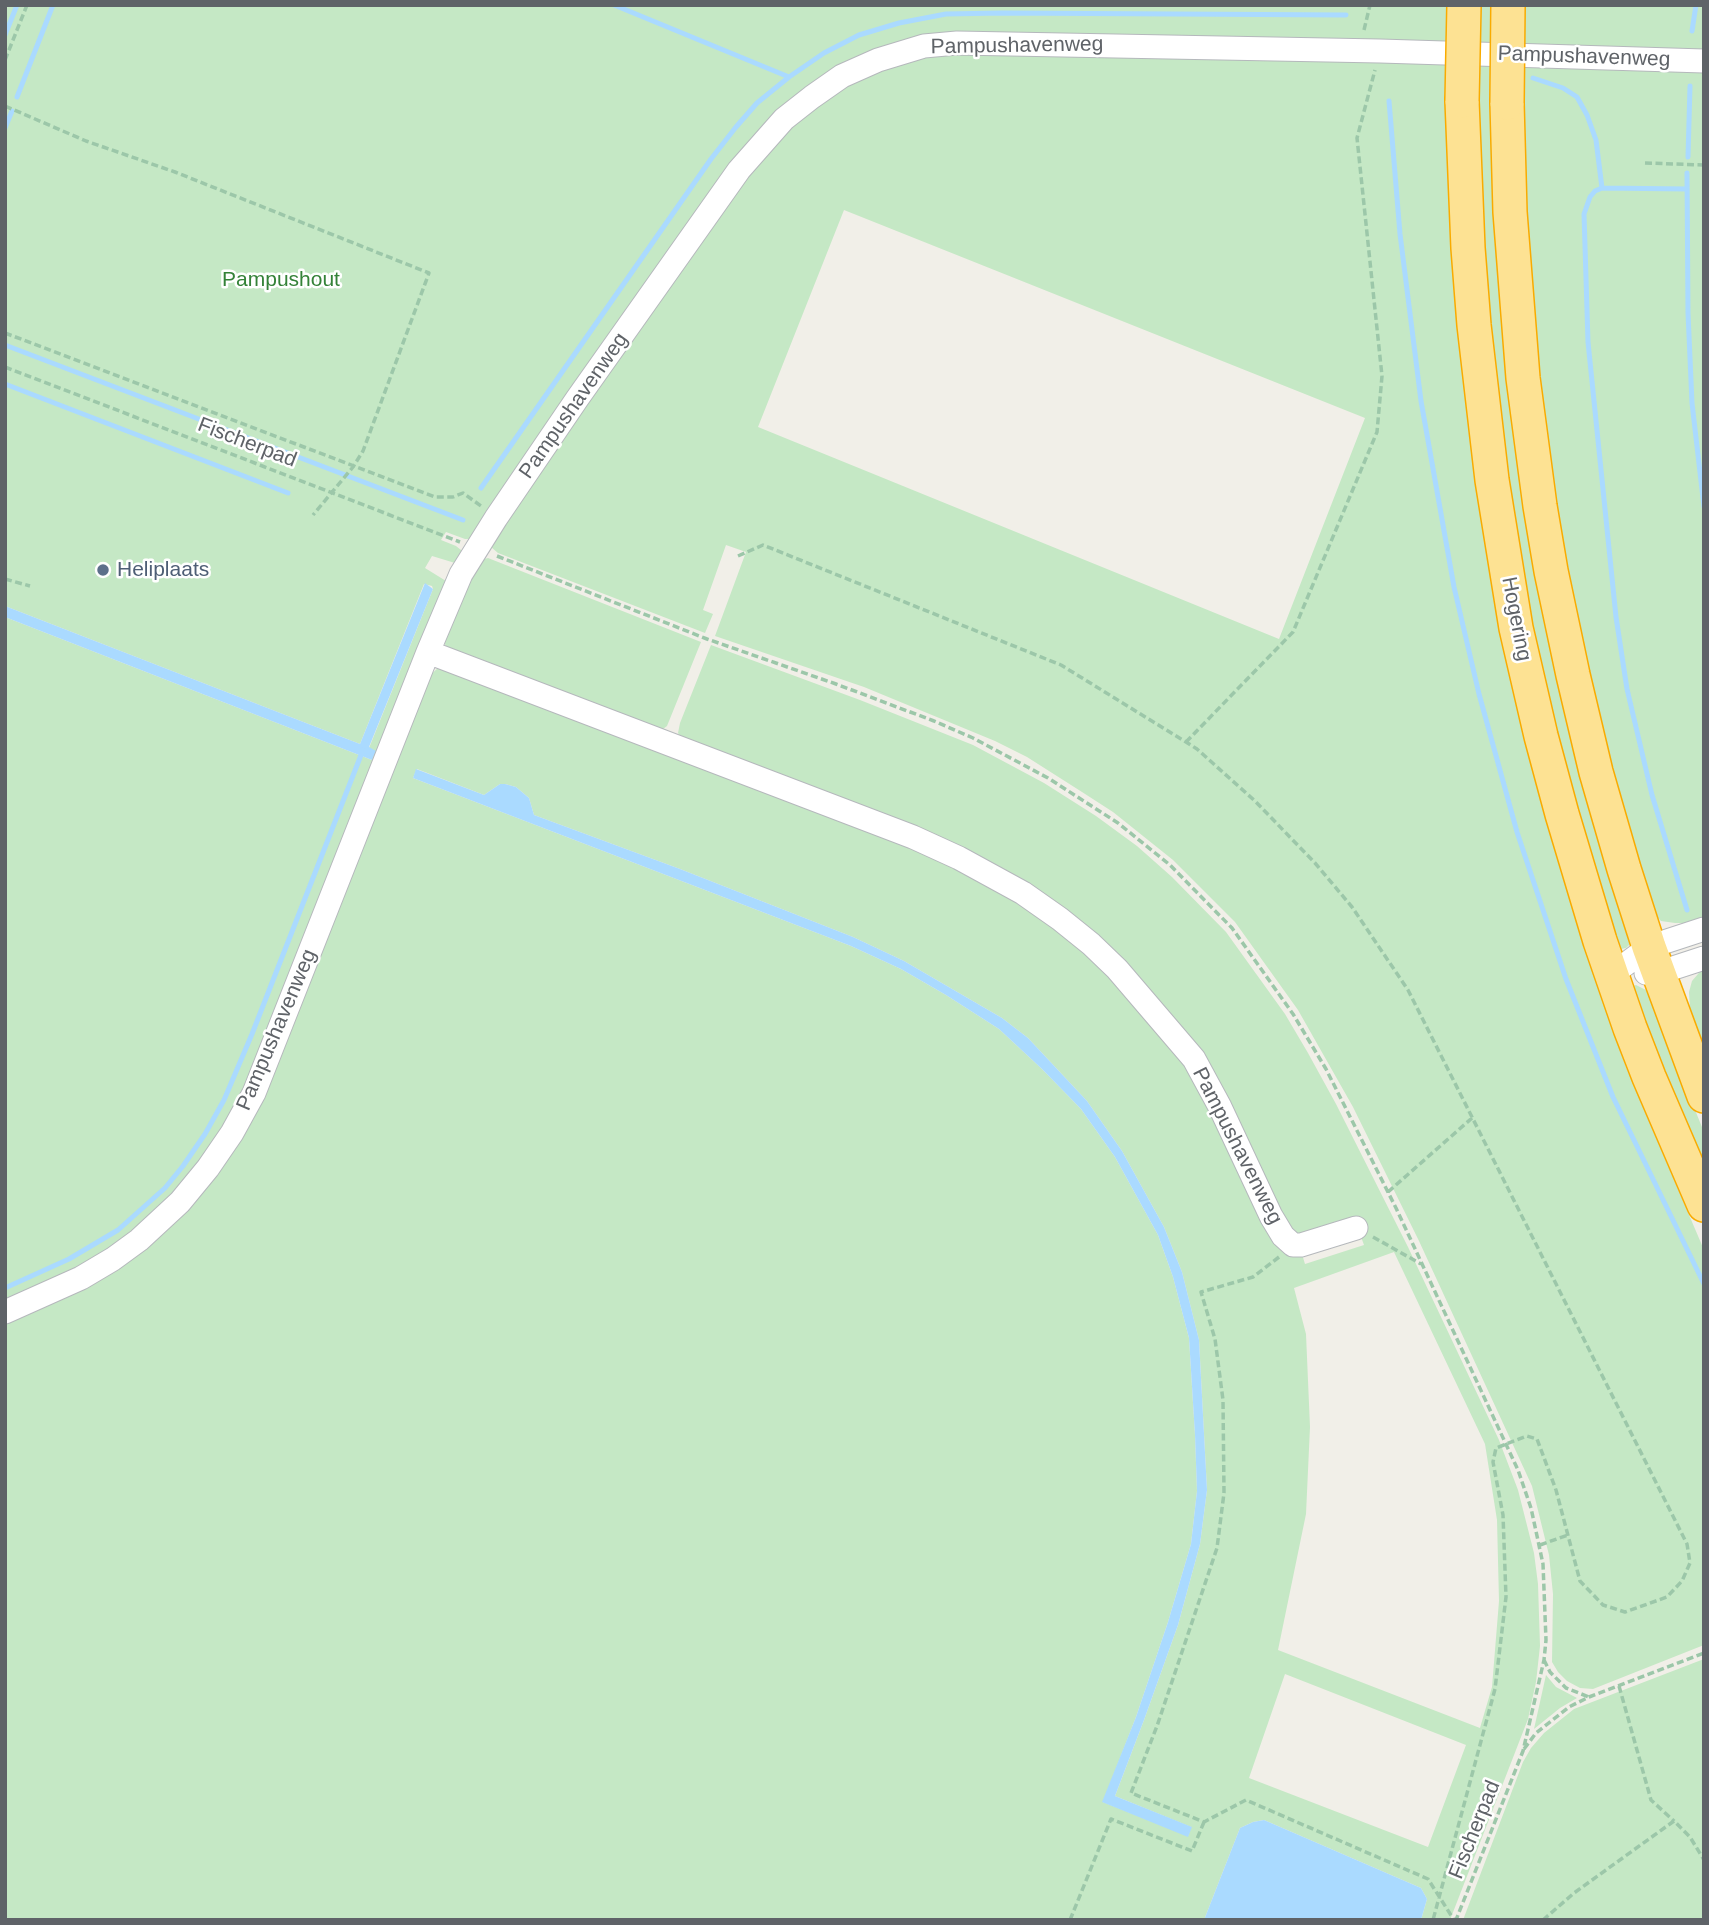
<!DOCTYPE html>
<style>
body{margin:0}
#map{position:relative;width:1709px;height:1925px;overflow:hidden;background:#f1efe8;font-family:Helvetica,sans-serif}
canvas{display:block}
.frame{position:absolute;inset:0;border:7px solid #5f6368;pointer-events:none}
</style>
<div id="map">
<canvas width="1709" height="1925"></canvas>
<div class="frame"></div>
</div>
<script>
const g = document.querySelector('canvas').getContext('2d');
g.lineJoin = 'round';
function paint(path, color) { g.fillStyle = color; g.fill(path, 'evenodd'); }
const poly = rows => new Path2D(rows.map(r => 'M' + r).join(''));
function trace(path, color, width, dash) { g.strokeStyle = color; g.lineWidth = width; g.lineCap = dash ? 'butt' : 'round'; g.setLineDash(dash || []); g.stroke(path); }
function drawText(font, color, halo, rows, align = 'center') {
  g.font = font + ' Helvetica,sans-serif'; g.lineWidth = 5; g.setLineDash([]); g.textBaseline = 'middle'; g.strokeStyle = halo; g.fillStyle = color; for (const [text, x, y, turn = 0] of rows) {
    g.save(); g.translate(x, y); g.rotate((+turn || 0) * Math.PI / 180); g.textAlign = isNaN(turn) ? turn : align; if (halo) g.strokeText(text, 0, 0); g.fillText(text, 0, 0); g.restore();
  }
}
paint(poly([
 [5,5,1456,5,1454,48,997,37,810,89,470,539,465,539,446,532,441,540,456,546,461,550,463,555,455,563,432,556,425,568,446,581,259,1059,227,1125,173,1198,103,1257,5,1304,5,617,372,760,369,748,433,589,432,586,424,584,360,744,5,606],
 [1475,5,1496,5,1495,42,1474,42],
 [1520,5,1704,5,1704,54,1516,51],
 [928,52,1454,62,1455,209,1573,907,1582,942,1626,1067,1704,1250,1704,1645,1593,1689,1580,1688,1567,1681,1558,1672,1552,1662,1553,1594,1549,1555,1532,1486,1419,1241,1353,1107,1298,1010,1235,922,1173,860,1113,812,1082,792,1027,757,995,741,864,687,715,636,746,552,726,545,703,610,713,614,705,633,498,553,491,547,494,534,761,155,827,93],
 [844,210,1365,418,1279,639,758,427],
 [1473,63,1494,63,1501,272,1630,936,1630,944,1626,948,1621,949,1613,941,1523,611,1483,334],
 [1516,64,1704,68,1704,918,1685,923,1675,923,1661,921,1653,913,1644,899,1587,678,1531,398],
 [488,558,701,642,667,726,663,729,658,730,446,647,444,641,470,577,481,560],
 [711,645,860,700,973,745,1044,783,1096,816,1137,846,1172,877,1226,932,1285,1014,1308,1053,1336,1104,1408,1247,1499,1440,1518,1490,1534,1553,1538,1584,1540,1646,1536,1682,1528,1719,1450,1920,1421,1920,1427,1899,1421,1888,1264,1820,1253,1822,1240,1828,1204,1920,5,1920,5,1320,55,1298,99,1276,132,1255,185,1209,218,1169,242,1131,260,1095,428,677,438,668,450,668,912,844,992,883,1019,899,1058,926,1087,949,1113,974,1157,1023,1191,1064,1216,1111,1274,1232,1287,1248,1301,1251,1305,1264,1364,1245,1356,1223,1301,1241,1294,1240,1287,1235,1276,1217,1224,1104,1198,1056,1120,964,1089,935,1062,913,1024,886,962,851,917,831,680,736,678,733,680,723],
 [417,769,484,795,500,784,505,784,516,787,529,798,534,815,680,869,853,937,904,961,1002,1018,1028,1038,1087,1101,1122,1151,1164,1227,1182,1272,1199,1340,1207,1490,1200,1544,1178,1625,1144,1720,1115,1796,1191,1827,1188,1836,1103,1802,1136,1717,1168,1622,1191,1544,1197,1491,1195,1435,1189,1338,1173,1277,1158,1235,1115,1157,1081,1109,1042,1069,999,1029,946,995,901,969,851,946,413,778],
 [1394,1252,1485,1444,1497,1520,1499,1601,1492,1687,1480,1728,1278,1650,1306,1514,1310,1427,1306,1334,1294,1288],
 [1285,1674,1466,1745,1428,1847,1249,1778],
 [1704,967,1704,1049,1690,1010,1689,992,1692,981],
 [1636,985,1650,992,1673,1056,1704,1132,1704,1186,1630,987],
 [1704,1659,1704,1920,1463,1920,1523,1762,1531,1748,1544,1733,1574,1709],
 [1546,1675,1556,1687,1577,1698,1560,1708,1534,1729]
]), '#c5e8c5');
paint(poly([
 [425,583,433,589,369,747,376,751,372,760,5,617,5,606,360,744],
 [416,769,484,795,500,784,505,784,516,787,529,798,534,815,680,869,853,937,904,961,1002,1018,1028,1038,1087,1101,1122,1151,1164,1227,1182,1272,1199,1340,1207,1490,1200,1544,1178,1625,1144,1720,1115,1796,1192,1827,1188,1837,1102,1802,1136,1717,1168,1622,1191,1544,1197,1491,1195,1435,1189,1338,1173,1277,1158,1235,1115,1157,1081,1109,1042,1069,999,1029,946,995,901,969,851,946,413,778],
 [1264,1820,1421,1888,1427,1899,1421,1920,1204,1920,1240,1828,1253,1822]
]), '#aadaff');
trace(poly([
 [614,5,789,77],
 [1692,31,1696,5],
 [5,35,17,5],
 [1533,78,1563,88,1577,97,1587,115,1596,140,1602,188,1687,189],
 [17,97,53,5],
 [1389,101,1400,234,1421,401,1454,587,1479,694,1517,832,1566,979,1613,1097,1704,1284],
 [5,128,12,111],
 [1688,157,1690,86],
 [1687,173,1688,313,1692,403,1704,507],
 [1602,188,1595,191,1590,197,1584,214,1588,342,1616,617,1627,689,1652,795,1687,910],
 [5,345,463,520],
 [5,384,288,493],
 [481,488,711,159,736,127,757,103,789,77,824,53,859,35,899,23,946,14,1002,13,1346,15],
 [5,1288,69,1259,118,1230,165,1188,183,1166,205,1134,224,1100,252,1034,363,750]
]), '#aadaff', 5);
const minor = poly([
 [428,652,913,837,959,858,1023,893,1060,919,1091,944,1117,969,1194,1059,1220,1107,1271,1216,1283,1236,1293,1245,1301,1245,1356,1228],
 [1646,973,1658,973,1704,958],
 [1611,975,1649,947,1704,929],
 [5,1312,81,1278,113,1259,139,1240,180,1202,208,1168,232,1133,254,1093,428,652,461,574,496,518,577,399,739,170,784,119,812,97,842,76,878,60,924,46,957,43,1380,51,1704,61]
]);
const highway = poly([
 [1462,101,1468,248,1474,325,1492,480,1516,628,1541,736,1562,814,1600,941,1630,1028,1649,1077,1704,1205],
 [1507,103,1510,212,1523,378,1540,506,1551,571,1573,675,1596,772,1624,869,1649,947,1704,1096]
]);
trace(minor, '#b5b8bc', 25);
trace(highway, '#f9ab00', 36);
trace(poly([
 [1364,30,1370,5],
 [5,60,27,5],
 [5,106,86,141,175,172,429,273,363,451,353,467,313,515],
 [1645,163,1704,165],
 [5,333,435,497,453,497,463,493,481,506],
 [5,367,460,542],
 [497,556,707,639,836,684,934,721,973,738,1048,778,1118,823,1170,865,1232,928,1293,1014,1326,1069,1396,1208,1518,1470,1531,1508,1543,1564,1546,1640,1544,1660,1523,1751,1456,1920],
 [738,556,763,545,1061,665,1186,742,1197,749,1255,801,1315,863,1352,907,1408,990,1687,1544,1690,1563,1682,1581,1667,1597,1625,1612,1603,1605,1580,1581,1556,1490,1537,1439,1527,1436,1496,1448,1493,1462,1503,1515,1506,1597,1495,1689,1433,1920],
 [5,579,30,586],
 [1186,742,1293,632,1377,432,1382,376,1357,138,1375,70],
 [1388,1192,1472,1118],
 [1373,1237,1421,1264],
 [1279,1257,1253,1277,1201,1292,1215,1339,1223,1400,1224,1493,1217,1548,1157,1726,1131,1793,1204,1822,1246,1800,1428,1879,1454,1920],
 [1540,1545,1568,1535],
 [1544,1660,1550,1672,1566,1688,1589,1697],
 [1619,1686,1651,1800,1674,1821],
 [1524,1749,1536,1733,1569,1707,1589,1697,1704,1653],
 [1070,1920,1111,1819,1192,1851,1204,1822],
 [1543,1920,1574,1893,1674,1821,1690,1837,1704,1860]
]), '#9cc7a9', 3.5, [7, 3.5]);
trace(minor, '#fff', 23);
trace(highway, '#fde293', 33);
const highwayBridge = poly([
 [1462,101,1464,5],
 [1507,103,1508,5]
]);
trace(highwayBridge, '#f9ab00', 36, []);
trace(highwayBridge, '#fde293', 33);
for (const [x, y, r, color] of [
 [103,570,7,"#5c6f8a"]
]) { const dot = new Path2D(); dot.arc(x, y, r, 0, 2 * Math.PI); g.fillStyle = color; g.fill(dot); trace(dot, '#fff', 2.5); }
drawText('21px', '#5f6368', '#fff', [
 ["Pampushavenweg",1017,46,-1],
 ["Pampushavenweg",1584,57,2],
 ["Pampushavenweg",574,406,-55],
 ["Fischerpad",247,443,21],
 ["Hogering",1516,619,79],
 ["Pampushavenweg",277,1030,-67],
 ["Pampushavenweg",1237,1146,63],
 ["Fischerpad",1475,1830,-68]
]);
drawText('21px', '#348238', '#fff', [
 ["Pampushout",281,280]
]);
drawText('21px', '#4e5e75', '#fff', [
 ["Heliplaats",117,570]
], 'left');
</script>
